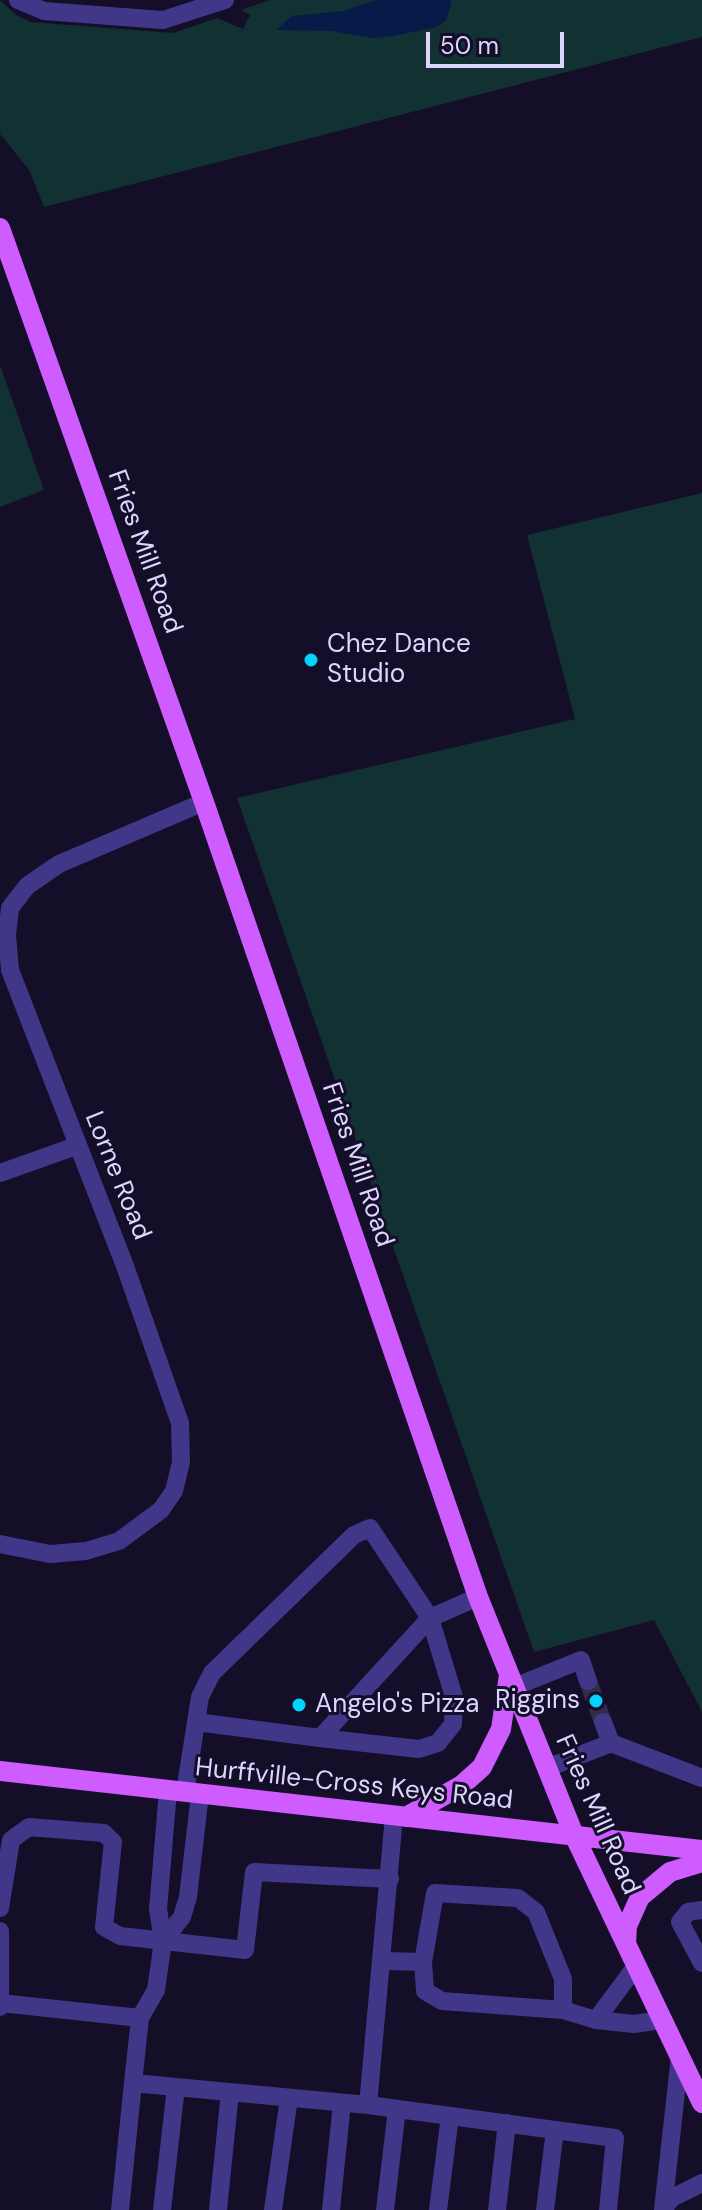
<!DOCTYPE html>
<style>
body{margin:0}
#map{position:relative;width:702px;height:2210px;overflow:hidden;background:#140e28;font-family:"DM Sans",sans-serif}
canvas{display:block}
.scale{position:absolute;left:426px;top:32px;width:138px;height:36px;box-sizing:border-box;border:4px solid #ddd5ff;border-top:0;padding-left:10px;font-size:24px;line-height:28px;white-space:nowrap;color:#ddd5ff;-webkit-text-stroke:6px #140e28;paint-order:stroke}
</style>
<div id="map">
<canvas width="702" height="2210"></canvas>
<div class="scale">50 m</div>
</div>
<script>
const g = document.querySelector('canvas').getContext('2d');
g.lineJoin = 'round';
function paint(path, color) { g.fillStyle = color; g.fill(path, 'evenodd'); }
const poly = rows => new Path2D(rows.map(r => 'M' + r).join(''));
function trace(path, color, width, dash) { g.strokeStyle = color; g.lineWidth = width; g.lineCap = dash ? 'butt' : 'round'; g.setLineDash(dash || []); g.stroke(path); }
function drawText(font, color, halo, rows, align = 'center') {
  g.font = font + ' "DM Sans",sans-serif'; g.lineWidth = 6; g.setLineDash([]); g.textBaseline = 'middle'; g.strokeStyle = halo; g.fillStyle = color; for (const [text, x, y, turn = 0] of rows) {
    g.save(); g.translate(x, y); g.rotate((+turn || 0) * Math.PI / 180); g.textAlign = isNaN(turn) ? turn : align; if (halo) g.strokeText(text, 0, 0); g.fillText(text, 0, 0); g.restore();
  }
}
paint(poly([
 [0,0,16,15,31,22,173,33,217,18,243,29,250,15,241,10,270,0,702,0,702,37,44,207,29,170,0,134],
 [0,365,44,490,0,507],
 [702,493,702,1712,654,1620,534,1652,237,798,575,719,527,535]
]), '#113132');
paint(poly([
 [377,0,450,0,451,4,446,21,437,27,393,36,373,38,331,31,276,30,292,16,343,11]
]), '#071a48');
trace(poly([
 [588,1681,603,1722]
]), '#322c48', 18, [18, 9]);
trace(poly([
 [18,0,44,11,163,20,225,0],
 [0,1173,76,1146],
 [0,1544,50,1554,86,1551,119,1541,161,1510,174,1491,181,1462,180,1423,125,1266,10,970,7,935,10,908,27,886,59,864,204,802],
 [514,1687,581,1660,588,1681],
 [196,1722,320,1738,430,1618,454,1697,453,1724,438,1743,419,1749,320,1738],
 [603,1722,611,1743,702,1778],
 [547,1768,611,1743],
 [185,1792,200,1697,212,1673,354,1535,370,1528,430,1618,478,1597],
 [0,1908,11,1840,29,1827,104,1833,113,1842,104,1927,120,1936,245,1950,254,1872,390,1879],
 [702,1910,688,1912,680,1922,702,1963],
 [0,1931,0,2003],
 [163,1941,182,1917,188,1897,200,1794],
 [384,1961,423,1962,435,1893,518,1898,536,1912,563,1979,563,2010,596,2020],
 [423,1962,425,1991,442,2001,563,2010],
 [636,1966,596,2020,634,2024,661,2020],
 [0,2007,0,2003,140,2018],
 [133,2083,140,2018,156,1990,163,1941,158,1909,168,1791],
 [368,2105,394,1816],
 [663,2209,672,2198,702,2183],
 [120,2210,133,2083,368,2105,615,2138,608,2210],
 [162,2210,176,2087],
 [218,2210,230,2092],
 [273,2210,289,2098],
 [331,2210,342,2103],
 [385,2210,397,2109],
 [438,2210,450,2116],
 [497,2210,507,2123],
 [545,2210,555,2130],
 [663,2210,680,2056]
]), '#403789', 18);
trace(poly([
 [0,228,204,802,478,1597,574,1835,702,2103],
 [0,1771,702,1850],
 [406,1817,462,1785,482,1767,501,1729,509,1675],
 [626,1944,627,1926,640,1897,670,1872,702,1862]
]), '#ce5cff', 20);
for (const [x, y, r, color] of [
 [311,660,8,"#01d3ff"],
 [596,1701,8,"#01d3ff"],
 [299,1705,8,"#01d3ff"]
]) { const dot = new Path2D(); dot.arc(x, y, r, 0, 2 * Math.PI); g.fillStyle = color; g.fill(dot); trace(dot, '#140e28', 3); }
drawText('26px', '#ddd5ff', '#140e28', [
 ["Fries Mill Road",144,552,70],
 ["Fries Mill Road",357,1165,71],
 ["Lorne Road",117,1176,68],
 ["Hurffville-Cross Keys Road",354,1785,6],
 ["Fries Mill Road",597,1815,66]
]);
drawText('26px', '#ddd5ff', '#140e28', [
 ["Chez Dance",327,645],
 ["Studio",327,675],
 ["Riggins",580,1701,"right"],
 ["Angelo's Pizza",315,1705]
], 'left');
</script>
